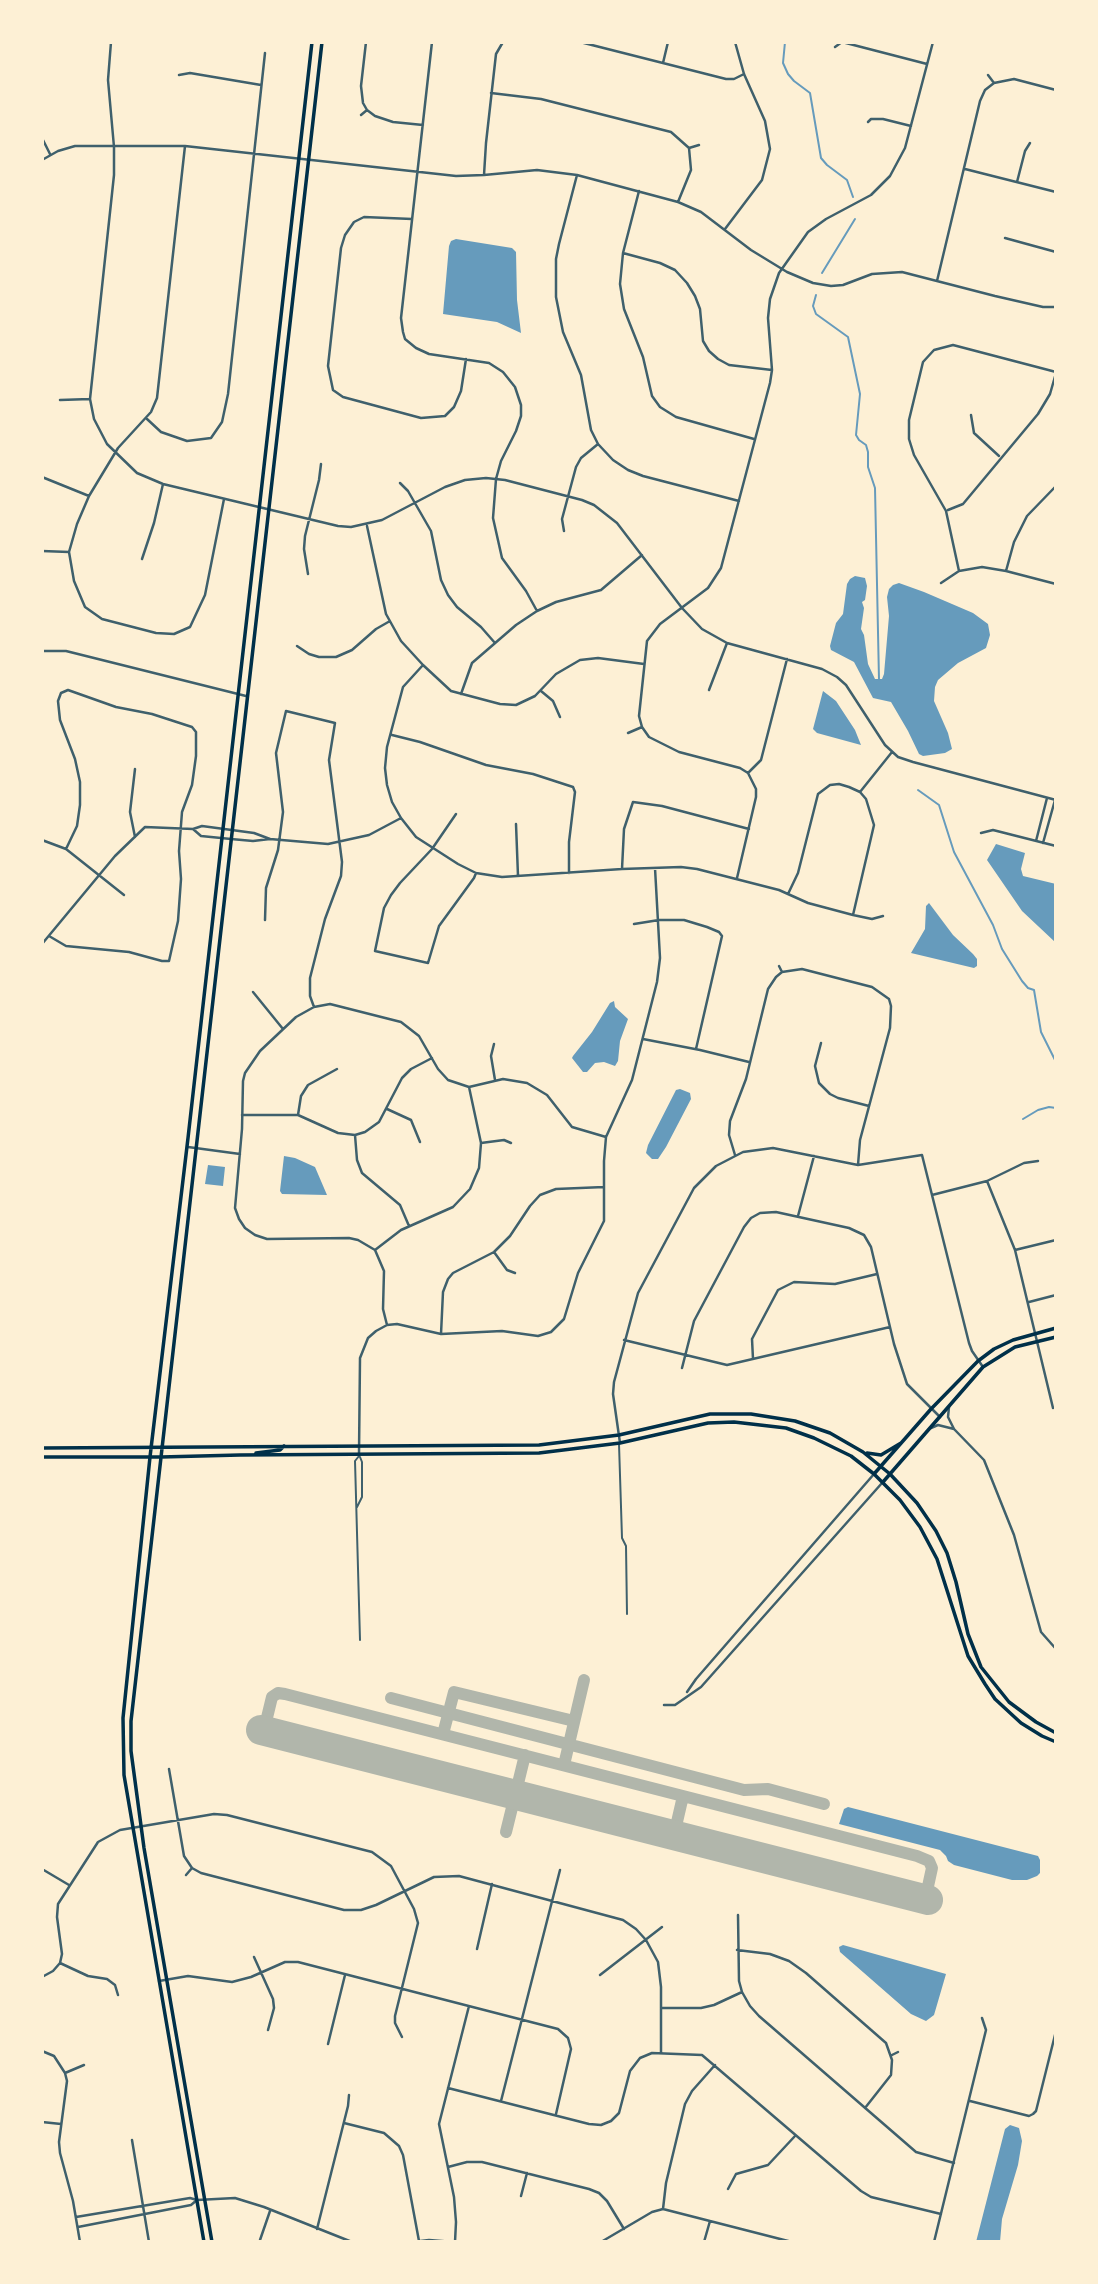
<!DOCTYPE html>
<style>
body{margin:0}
#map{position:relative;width:1098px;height:2284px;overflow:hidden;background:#fdf0d5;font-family:"Nunito Sans",sans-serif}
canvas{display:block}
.frame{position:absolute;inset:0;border:44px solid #fdf0d5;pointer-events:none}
</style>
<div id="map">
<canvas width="1098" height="2284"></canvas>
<div class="frame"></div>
</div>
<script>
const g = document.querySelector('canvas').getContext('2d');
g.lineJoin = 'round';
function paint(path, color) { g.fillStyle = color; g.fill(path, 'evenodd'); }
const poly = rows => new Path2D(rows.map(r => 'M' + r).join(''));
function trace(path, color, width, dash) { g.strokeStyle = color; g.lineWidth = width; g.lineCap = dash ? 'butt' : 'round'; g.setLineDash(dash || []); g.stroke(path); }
paint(poly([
 [456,239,512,248,516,252,517,300,521,333,497,322,443,314,449,246,451,241],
 [855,576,865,578,867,586,865,600,862,602,864,608,861,629,864,635,868,664,875,679,882,679,884,674,889,616,887,597,889,589,893,585,899,583,924,592,973,613,988,624,990,635,986,648,958,663,938,680,935,687,934,701,948,733,952,749,945,753,923,756,919,754,908,731,891,702,873,698,854,662,831,650,830,646,836,623,843,614,847,584,850,579],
 [823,691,836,701,855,730,861,745,817,733,813,729],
 [996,844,1025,853,1021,869,1023,876,1056,884,1055,942,1022,911,987,860],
 [929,903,953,935,973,954,977,959,977,966,974,968,911,953,925,929,926,906],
 [614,1001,615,1007,628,1019,620,1041,618,1061,615,1066,604,1062,595,1063,587,1072,583,1072,572,1058,573,1056,592,1032,610,1003],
 [680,1089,690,1093,691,1099,666,1147,658,1159,652,1159,646,1153,648,1145,676,1090],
 [284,1156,295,1158,315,1167,327,1195,282,1194,280,1191],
 [208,1165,225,1167,223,1186,205,1184],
 [848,1807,1038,1856,1040,1860,1040,1873,1037,1876,1027,1880,1012,1880,954,1865,948,1861,946,1856,940,1850,839,1824,844,1809],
 [843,1945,946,1974,934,2015,926,2021,911,2014,840,1952,839,1947],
 [1010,2125,1019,2128,1022,2141,1018,2165,1002,2219,1000,2242,976,2242,1005,2129]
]), '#669bbc');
trace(poly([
 [785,42,783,63,788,74,794,81,810,93,821,158,827,165,847,180,853,197],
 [822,273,855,219],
 [816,295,813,306,816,314,848,337,860,394,856,435,859,440,866,445,868,452,868,467,875,488,879,680],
 [918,790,939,805,954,852,993,925,1002,949,1022,981,1028,988,1034,990,1041,1032,1056,1062],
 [1023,1119,1038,1110,1049,1107,1056,1108]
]), '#669bbc', 2);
trace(poly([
 [391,1698,744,1790,768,1789,824,1804],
 [264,1730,272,1697,278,1693,285,1694,917,1856,929,1861,932,1868,925,1900],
 [443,1734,454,1692,574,1721],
 [564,1765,584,1680],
 [506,1832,525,1755],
 [674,1835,683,1796]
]), '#b1b6ab', 12);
trace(poly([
 [261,1730,928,1900]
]), '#b1b6ab', 30);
trace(poly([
 [619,1444,622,1538,626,1546,627,1614],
 [359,1456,355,1461,360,1640],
 [357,1507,362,1497,362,1462,360,1457]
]), '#3f606c', 2);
trace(poly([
 [111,42,108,80,114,147,114,175,90,399,94,419,107,444,137,473,163,484,338,526,351,527,382,520,445,487,465,480,486,478,505,480,582,500,594,505,617,523,682,608,702,629,727,643,822,669,837,677,846,685,885,745,898,757,913,762,1056,800],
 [366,42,361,86,363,103,367,110,375,116,393,122,423,125],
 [432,42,401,318,403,332,405,339,416,348,429,354,489,363,503,372,515,387,521,405,521,416,516,431,501,461,496,479,493,518,502,558,526,591,537,611],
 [580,42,726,79,734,79,744,74],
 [42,43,42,42],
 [835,47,842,42,927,64],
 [663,63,668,42],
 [179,75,190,73,261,85],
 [988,75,994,83],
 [491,93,541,99,671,132,689,148,691,170,678,202],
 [361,115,367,110],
 [868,122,871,119,883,119,911,126],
 [42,138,50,154],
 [185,146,157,398,151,412,118,448,89,496,77,524,69,552,74,581,85,607,102,619,156,633,174,634,190,627,205,595,224,499],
 [689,148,699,145],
 [42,160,58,151,75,146,185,146,456,176,484,175,537,170,577,175,678,202,701,212,751,250,787,272,813,283,831,286,843,285,872,274,902,272,995,296,1043,307,1056,307],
 [965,169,1056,192],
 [484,175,486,143,496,54,503,42],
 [577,175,559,244,556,259,556,297,563,332,581,375,591,430,598,444,613,460,628,470,643,476,739,501],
 [1017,182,1025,151,1030,143],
 [639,191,623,253,620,284,624,309,643,357,652,396,660,407,676,417,754,439],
 [412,219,364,217,354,222,345,235,341,248,328,366,333,390,343,397,421,418,445,416,454,407,461,391,466,359],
 [725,229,762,180,770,149,765,121,744,74,735,42],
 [1005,238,1056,252],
 [623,253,660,263,675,270,687,283,695,296,700,309,703,341,709,351,718,359,729,365,772,370],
 [937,281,980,101,985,90,994,83,1014,79,1056,90],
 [60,400,90,399],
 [971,415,974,433,999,456],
 [147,419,161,432,187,441,211,438,222,422,228,394,265,53],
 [42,477,89,496],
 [400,483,408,491,431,531,441,580,448,595,457,607,481,627,495,643],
 [948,510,963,504,1038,414,1050,394,1056,373],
 [367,526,386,614,401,641,423,665,451,691,500,704,516,705,535,696,556,674,580,660,598,658,644,664],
 [564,531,562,519,576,467,581,458,598,444],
 [42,551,69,552],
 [142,559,154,523,163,484],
 [959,571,946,511,914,455,909,439,909,420,923,362,934,350,953,345,1056,372],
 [1006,571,1014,542,1027,516,1056,486],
 [308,574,304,549,305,536,319,480,321,464],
 [941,583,959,571,982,567,1006,571,1056,584],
 [297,646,309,654,319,657,336,657,352,650,376,629,390,621],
 [42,651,66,651,246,696],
 [423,665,403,687,387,747,385,768,387,785,392,802,401,818,416,837,458,864,476,873,502,877,622,869,681,867,697,869,779,890,808,903,853,915,872,919,883,916],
 [709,690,727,643],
 [541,691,553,701,560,717],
 [461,694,472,663,516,625,537,611,556,602,601,590,642,555],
 [628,733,642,727],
 [392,735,420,742,486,765,533,774,573,787,575,792,569,842,569,873],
 [748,773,761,760,787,659],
 [860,792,892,752],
 [456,814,432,849,400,883,391,895,384,908,375,951,428,963,439,926,474,878,476,873],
 [516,824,518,876],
 [193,829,201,836,231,839,253,841,270,839,328,844,369,835,401,818],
 [981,833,993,830,1056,846],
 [135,837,130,812,135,769],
 [42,840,66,849,124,895],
 [1036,841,1047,798],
 [1043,843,1055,800],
 [622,869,624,829,633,802,662,806,749,829],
 [737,878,756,797,756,789,748,773,740,768,679,752,649,737,642,727,639,716,647,641,660,624,708,588,721,568,770,383,772,370,768,318,770,299,779,273,808,232,826,219,871,195,890,176,905,148,933,42],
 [788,894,798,873,818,794,830,785,839,784,849,787,860,792,866,799,874,825,853,915],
 [265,920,266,888,278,850,283,812,276,753,286,711,335,723,329,760,342,862,341,876,325,919,310,978,310,996,314,1007],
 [634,924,659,920,684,920,707,927,719,932,722,936,696,1049],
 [49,936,66,946,129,952,162,961,169,961,178,921,181,879,179,851,182,812,192,785,196,756,196,732,192,727,152,714,116,707,68,690,61,693,58,701,60,720,75,759,80,782,80,805,77,826,66,849],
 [42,944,115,856,145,827,193,829,202,826,254,833,270,839],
 [779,966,782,972],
 [253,992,283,1029],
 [643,1039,700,1050,749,1062],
 [821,1043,815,1066,819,1083,830,1094,838,1098,869,1106],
 [494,1044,491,1056,495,1080],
 [387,1109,411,1120,420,1142],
 [242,1115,298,1115,338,1133,355,1135,365,1132,379,1122,402,1078,411,1069,432,1058],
 [298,1115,301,1096,308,1085,337,1069],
 [355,1135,357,1160,362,1173,400,1205,409,1226],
 [481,1143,504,1140,511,1143],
 [188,1147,240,1154],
 [735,1155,729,1135,730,1121,746,1079,768,989,776,977,782,972,802,969,872,987,889,999,891,1006,890,1028,860,1140,858,1165],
 [987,1181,1015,1250,1053,1408],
 [932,1195,987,1181,1024,1163,1038,1161],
 [798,1216,814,1156],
 [375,1250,401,1230,453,1207,470,1189,479,1168,481,1143,469,1087],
 [1015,1250,1056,1240],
 [494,1252,507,1270,515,1273],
 [1029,1302,1056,1295],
 [387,1325,383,1309,384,1271,375,1250,358,1240,349,1238,267,1239,255,1235,245,1228,239,1219,235,1208,242,1129,243,1081,245,1073,260,1051,296,1017,314,1007,330,1004,401,1022,419,1036,438,1069,448,1080,469,1087,503,1079,527,1083,547,1095,572,1127,606,1137],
 [441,1334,443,1292,448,1279,453,1273,494,1252,510,1236,530,1206,540,1195,556,1189,604,1187],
 [624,1340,727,1365,890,1327],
 [753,1359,752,1339,778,1290,794,1282,835,1284,877,1274],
 [682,1368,694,1321,744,1227,751,1218,760,1213,776,1212,849,1228,864,1235,871,1247,894,1344,907,1384,940,1417],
 [949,1407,948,1417,954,1429,984,1460,1014,1535,1041,1632,1056,1649],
 [931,1428,938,1425,954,1429],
 [620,1443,613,1394,614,1382,638,1293,694,1188,716,1166,743,1152,773,1148,858,1165,922,1155,969,1343,972,1351,983,1367],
 [359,1454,360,1358,368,1338,376,1331,387,1325,397,1324,441,1334,502,1331,538,1336,551,1332,564,1319,578,1273,604,1221,604,1161,606,1137,632,1080,657,982,660,958,655,868],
 [687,1692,696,1679,874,1474],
 [664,1705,675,1705,701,1687,882,1483],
 [169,1769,184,1856,192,1868,201,1873,344,1910,361,1910,376,1905,434,1877,459,1876,623,1920,636,1929,646,1940,658,1962,661,1987,661,2053],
 [42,1869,69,1885],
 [186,1875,192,1868],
 [738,1915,739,1981,742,1992,750,2006,759,2016,916,2152,954,2163],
 [477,1949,492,1884],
 [737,1950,770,1954,789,1961,806,1973,886,2043,892,2060,891,2075,865,2108],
 [254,1957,273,1999,274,2008,268,2030],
 [60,1963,88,1976,107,1979,115,1985,118,1995],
 [600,1975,662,1927],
 [42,1977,53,1971,60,1963,62,1954,57,1917,58,1904,98,1842,120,1830,214,1814,227,1815,372,1852,391,1866,414,1909,418,1923,395,2016,395,2023,402,2037],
 [159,1981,188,1976,232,1982,251,1977,285,1962,298,1962,558,2029,568,2038,571,2049,556,2114],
 [661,2008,701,2008,714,2005,742,1992],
 [328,2044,345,1975],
 [42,2051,54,2056,65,2073,67,2081,59,2142,60,2153,73,2201,80,2242],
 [892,2055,898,2052],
 [65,2073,84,2065],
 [448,2088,589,2124,601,2125,611,2121,619,2113,630,2071,640,2058,652,2053,702,2055,861,2191,871,2197,941,2214],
 [501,2101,560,1870],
 [970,2101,1029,2116,1033,2114,1036,2111,1056,2031],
 [42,2122,61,2124],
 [344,2123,384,2133,399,2146,403,2155,419,2241],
 [132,2140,149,2242],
 [448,2167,467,2162,482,2162,589,2189,599,2193,607,2201,624,2229],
 [728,2189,736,2174,768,2165,795,2136],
 [521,2196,527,2173],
 [663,2209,666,2183,685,2104,692,2091,715,2065],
 [76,2217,190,2198,197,2200,235,2198,264,2207,352,2242],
 [78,2227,191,2205,197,2200],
 [317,2229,348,2106,349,2095],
 [260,2240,270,2211],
 [412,2242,429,2240,454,2242],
 [455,2242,456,2222,454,2197,439,2124,469,2006],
 [601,2242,652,2212,663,2209,792,2242],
 [704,2242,710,2221],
 [934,2242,986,2030,982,2018]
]), '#3f606c', 2.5);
trace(poly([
 [42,1448,539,1445,619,1435,710,1414,751,1414,795,1421,830,1433,863,1452,890,1474,917,1503,936,1531,947,1553,956,1582,968,1634,981,1667,1009,1702,1036,1722,1056,1733],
 [256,1453,280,1450,284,1446],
 [867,1453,881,1455,901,1443],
 [42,1457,161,1457,240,1455,539,1453,620,1443,708,1423,734,1422,786,1428,814,1438,851,1456,874,1474,900,1500,920,1527,937,1559,968,1656,985,1684,995,1699,1021,1723,1042,1736,1056,1742],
 [874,1474,931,1409,978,1361,994,1349,1013,1340,1056,1328],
 [883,1482,983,1367,1015,1347,1056,1337],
 [204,2242,124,1775,123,1718,150,1457,188,1138,312,42],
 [212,2242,144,1848,131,1751,131,1721,322,42]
]), '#003049', 3.5);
</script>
